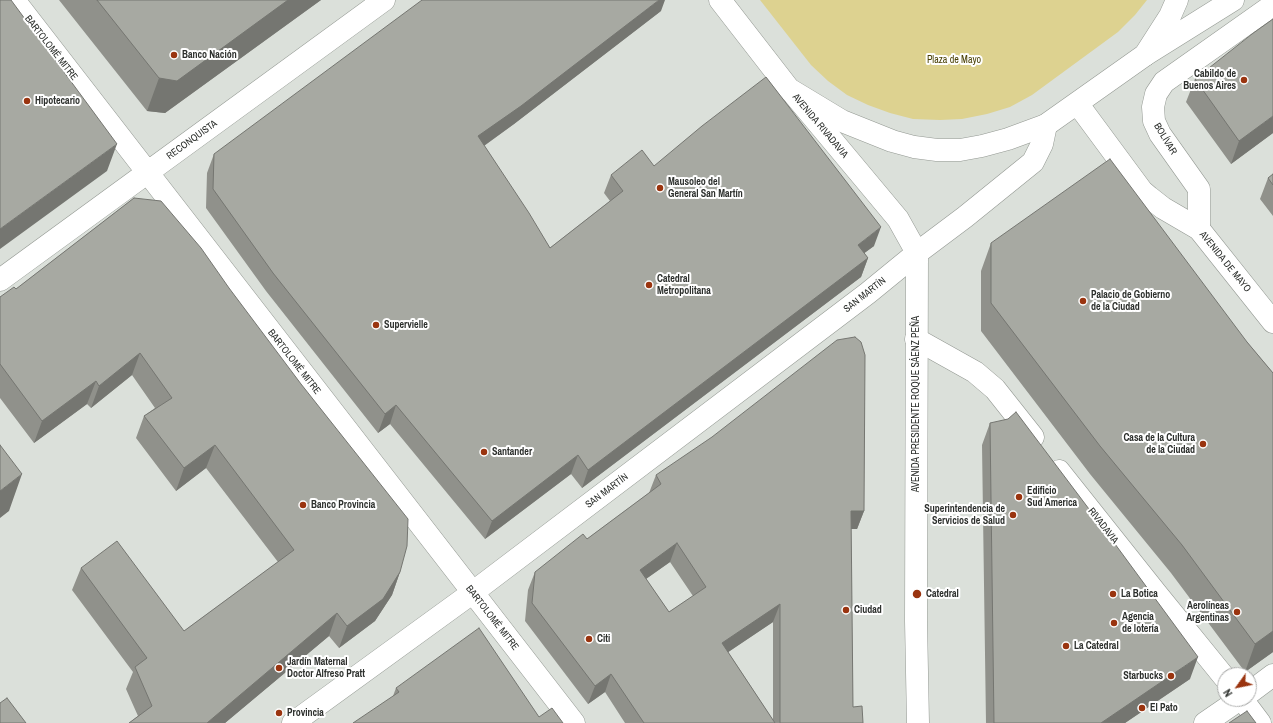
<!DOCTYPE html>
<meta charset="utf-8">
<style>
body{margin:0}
#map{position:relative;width:1273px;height:723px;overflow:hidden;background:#dbe0da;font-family:"Archivo Narrow",sans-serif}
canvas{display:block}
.north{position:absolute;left:1217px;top:667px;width:40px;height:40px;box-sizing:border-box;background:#fff;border:1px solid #abacab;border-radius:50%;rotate:237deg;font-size:11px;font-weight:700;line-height:16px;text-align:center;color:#2c2f2c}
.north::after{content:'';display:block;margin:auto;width:14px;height:18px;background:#9a340f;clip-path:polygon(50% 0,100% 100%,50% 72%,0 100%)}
</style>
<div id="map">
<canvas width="1273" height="723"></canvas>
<div class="north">N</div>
</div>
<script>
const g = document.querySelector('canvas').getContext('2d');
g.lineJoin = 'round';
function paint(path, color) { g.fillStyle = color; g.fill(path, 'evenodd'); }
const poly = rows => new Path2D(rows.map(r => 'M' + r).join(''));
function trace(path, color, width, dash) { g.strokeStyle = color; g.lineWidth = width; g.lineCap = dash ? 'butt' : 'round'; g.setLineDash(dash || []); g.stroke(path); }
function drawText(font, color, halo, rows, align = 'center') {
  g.font = font + ' "Archivo Narrow",sans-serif'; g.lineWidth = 4; g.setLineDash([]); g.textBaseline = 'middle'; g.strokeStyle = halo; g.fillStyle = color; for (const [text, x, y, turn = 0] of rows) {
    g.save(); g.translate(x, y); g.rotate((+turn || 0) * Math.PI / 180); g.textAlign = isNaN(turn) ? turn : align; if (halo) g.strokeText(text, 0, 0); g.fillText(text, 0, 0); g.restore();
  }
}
paint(poly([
 [760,0,1147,0,1135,15,1118,32,1032,95,1010,107,987,114,962,119,940,120,913,119,890,113,868,105,847,95,828,81,811,65]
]), '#ddd290');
const pedestrian = poly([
 [1249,693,1273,675],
 [1205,723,1240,699]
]);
const minor = poly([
 [14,0,574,723],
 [0,280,384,0],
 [916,339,975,372,995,389,1033,437],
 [1059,471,1156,593,1225,678],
 [1242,699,1260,723],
 [293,723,472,593,868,293,917,253]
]);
const tertiary = poly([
 [1199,229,1199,189,1160,134,1154,121,1153,107,1156,94,1164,82,1273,5]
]);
const secondary = poly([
 [1145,55,1233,0],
 [792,92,898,219,917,253],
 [917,253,916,621,918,723],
 [917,253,965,217,1033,162,1042,144,1046,125]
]);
const primary = poly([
 [720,0,789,89,842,121,892,141,914,147,937,150,960,150,982,146,1008,139,1046,125,1145,55,1170,16,1177,0],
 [1077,103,1142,191,1149,197,1163,208,1199,229,1273,322]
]);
trace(pedestrian, '#939892', 23);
trace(minor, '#939892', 23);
trace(tertiary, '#939892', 23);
trace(secondary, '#939892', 23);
trace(primary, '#939892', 23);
trace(pedestrian, '#fff', 22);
trace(minor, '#fff', 22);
trace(tertiary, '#fff', 22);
trace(secondary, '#fff', 22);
trace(primary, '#fff', 22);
paint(poly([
 [59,0,321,0,165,113,147,111],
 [661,11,514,124,484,146,550,248,610,201,604,193,611,175,654,166,874,246,864,253,868,258,861,277,582,488,571,474,485,539,390,424,378,433,266,291,206,208,207,173,214,154],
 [1195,79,1273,133,1231,164,1186,102],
 [1273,174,1273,216,1260,199,1268,178],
 [134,198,400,572,392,595,375,621,339,648,329,636,225,723,129,723,138,716,126,689,133,672,72,590,81,568,184,631,278,562,206,468,176,491,136,438,144,416,155,408,132,375,91,408,87,404,34,443,0,398,0,297,16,289],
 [991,243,1247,342,1273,373,1273,652,1245,672,1171,573,1090,474,981,331,981,271],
 [990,423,1190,679,1125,723,986,723,982,445],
 [656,475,864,511,857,529,851,529,853,707,863,723,625,723,605,692,588,704,525,621,528,590,535,572,587,539,649,493],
 [670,562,693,596,669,612,646,579],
 [773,622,773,720,728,652],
 [396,688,539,717,393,696]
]), '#90918b');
paint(poly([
 [288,0,321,0,165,113,147,111,159,78],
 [659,0,665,0,661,11,514,124,471,155,478,136],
 [1273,116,1273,133,1231,164,1239,141],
 [117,144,107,171,0,249,0,229],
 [881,227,874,246,851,263,858,245],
 [868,258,861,277,582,488,588,470],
 [140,353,132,375,91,408,99,386],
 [96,381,87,404,34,443,42,421],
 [396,405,390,424,378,433,385,414],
 [215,445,206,468,176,491,184,468],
 [578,455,571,474,485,539,492,521],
 [22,474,9,511,0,518,0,491],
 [851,511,864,511,857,529,844,529],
 [677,543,670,562,633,588,640,570],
 [400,572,392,595,375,621,339,648,347,626],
 [780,604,773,622,715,661,722,643],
 [337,613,329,636,225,723,207,723],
 [1273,631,1273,652,1245,672,1255,644],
 [1198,657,1190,679,1125,723,1101,723],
 [611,674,605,692,588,704,595,686]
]), '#757671');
const building = poly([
 [0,0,11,0,117,144,0,229,0,0],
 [97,0,288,0,177,81,159,78,97,0],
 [422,0,659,0,521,106,478,136,529,213,550,248,623,191,611,175,642,150,654,166,702,126,766,77,881,227,858,245,868,258,588,470,578,455,492,521,396,405,385,414,273,273,213,189,214,154,422,0],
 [1273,19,1273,116,1239,141,1195,79,1252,34,1273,19],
 [1110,159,1247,342,1273,373,1273,631,1255,644,1182,545,1100,446,991,303,991,243,1110,159],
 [1273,174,1273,185,1268,178,1273,174],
 [134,198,161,201,201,248,229,288,301,384,408,519,407,546,400,572,383,599,347,626,337,613,207,723,129,723,152,706,135,667,147,658,81,568,117,541,184,631,294,550,215,445,184,468,144,416,172,398,140,353,99,386,96,381,42,421,0,364,0,297,14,287,16,289,134,198],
 [855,337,861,342,865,355,864,511,851,511,853,707,862,706,863,723,780,723,780,604,722,643,775,723,644,723,611,674,595,686,532,603,535,572,583,534,587,539,661,484,656,475,712,437,837,340,855,337],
 [677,543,706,587,669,612,640,570,677,543],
 [1016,412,1104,529,1198,657,1101,723,994,723,990,423,1008,419,1016,412],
 [0,445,22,474,0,491,0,445],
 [479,628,539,717,552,708,563,723,353,723,399,692,396,688,479,628],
 [7,698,26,723,0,723,0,703,7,698],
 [1247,711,1256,723,1229,723,1247,711]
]);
paint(building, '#a7a9a2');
trace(building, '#757671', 1);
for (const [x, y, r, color] of [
 [174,55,4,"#9a340f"],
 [1244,80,4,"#9a340f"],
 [27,101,4,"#9a340f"],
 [660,188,4,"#9a340f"],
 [649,285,4,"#9a340f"],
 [1083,301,4,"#9a340f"],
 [376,325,4,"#9a340f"],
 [1203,444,4,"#9a340f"],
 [484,452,4,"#9a340f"],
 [1019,497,4,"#9a340f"],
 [303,505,4,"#9a340f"],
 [1013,515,4,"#9a340f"],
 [917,594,5,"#9a340f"],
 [1113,594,4,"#9a340f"],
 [846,610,4,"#9a340f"],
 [1237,612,4,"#9a340f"],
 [1114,623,4,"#9a340f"],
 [589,639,4,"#9a340f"],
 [1066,646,4,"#9a340f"],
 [279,668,4,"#9a340f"],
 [1171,676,4,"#9a340f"],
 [1142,708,4,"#9a340f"],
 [279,713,4,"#9a340f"]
]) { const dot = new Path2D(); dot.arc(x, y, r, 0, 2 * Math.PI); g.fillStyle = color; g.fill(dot); trace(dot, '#fff', 1.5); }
drawText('10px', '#2c2f2c', '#fff', [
 ["BARTOLOMÉ MITRE",51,48,52],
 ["AVENIDA RIVADAVIA",820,126,50],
 ["BOLÍVAR",1165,139,59],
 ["RECONQUISTA",192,140,-36],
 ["AVENIDA DE MAYO",1225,262,51],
 ["SAN MARTÍN",865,295,-38],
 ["BARTOLOMÉ MITRE",294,362,52],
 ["AVENIDA PRESIDENTE ROQUE SÁENZ PEÑA",916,404,-90],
 ["SAN MARTÍN",607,491,-37],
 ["RIVADAVIA",1103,526,52],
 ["BARTOLOMÉ MITRE",492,618,52]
]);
drawText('bold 10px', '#2c2f2c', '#fff', [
 ["Banco Nación",182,55],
 ["Cabildo de",1236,74,"right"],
 ["Buenos Aires",1236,86,"right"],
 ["Hipotecario",35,101],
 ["Mausoleo del",668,182],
 ["General San Martín",668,194],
 ["Catedral",657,279],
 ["Metropolitana",657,291],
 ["Palacio de Gobierno",1091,295],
 ["de la Ciudad",1091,307],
 ["Supervielle",384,325],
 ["Casa de la Cultura",1195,438,"right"],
 ["de la Ciudad",1195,450,"right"],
 ["Santander",492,452],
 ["Edificio",1027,491],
 ["Sud America",1027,503],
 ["Banco Provincia",311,505],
 ["Superintendencia de",1005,509,"right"],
 ["Servicios de Salud",1005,521,"right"],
 ["Catedral",926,594],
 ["La Botica",1121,594],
 ["Aerolíneas",1229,606,"right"],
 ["Argentinas",1229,618,"right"],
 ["Ciudad",854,610],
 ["Agencia",1122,617],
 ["de lotería",1122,629],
 ["Citi",597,639],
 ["La Catedral",1074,646],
 ["Jardín Maternal",287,662],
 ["Doctor Alfreso Pratt",287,674],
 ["Starbucks",1163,676,"right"],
 ["El Pato",1150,708],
 ["Provincia",287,713]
], 'left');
drawText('10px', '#4a4106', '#fff', [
 ["Plaza de Mayo",954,60]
]);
</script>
